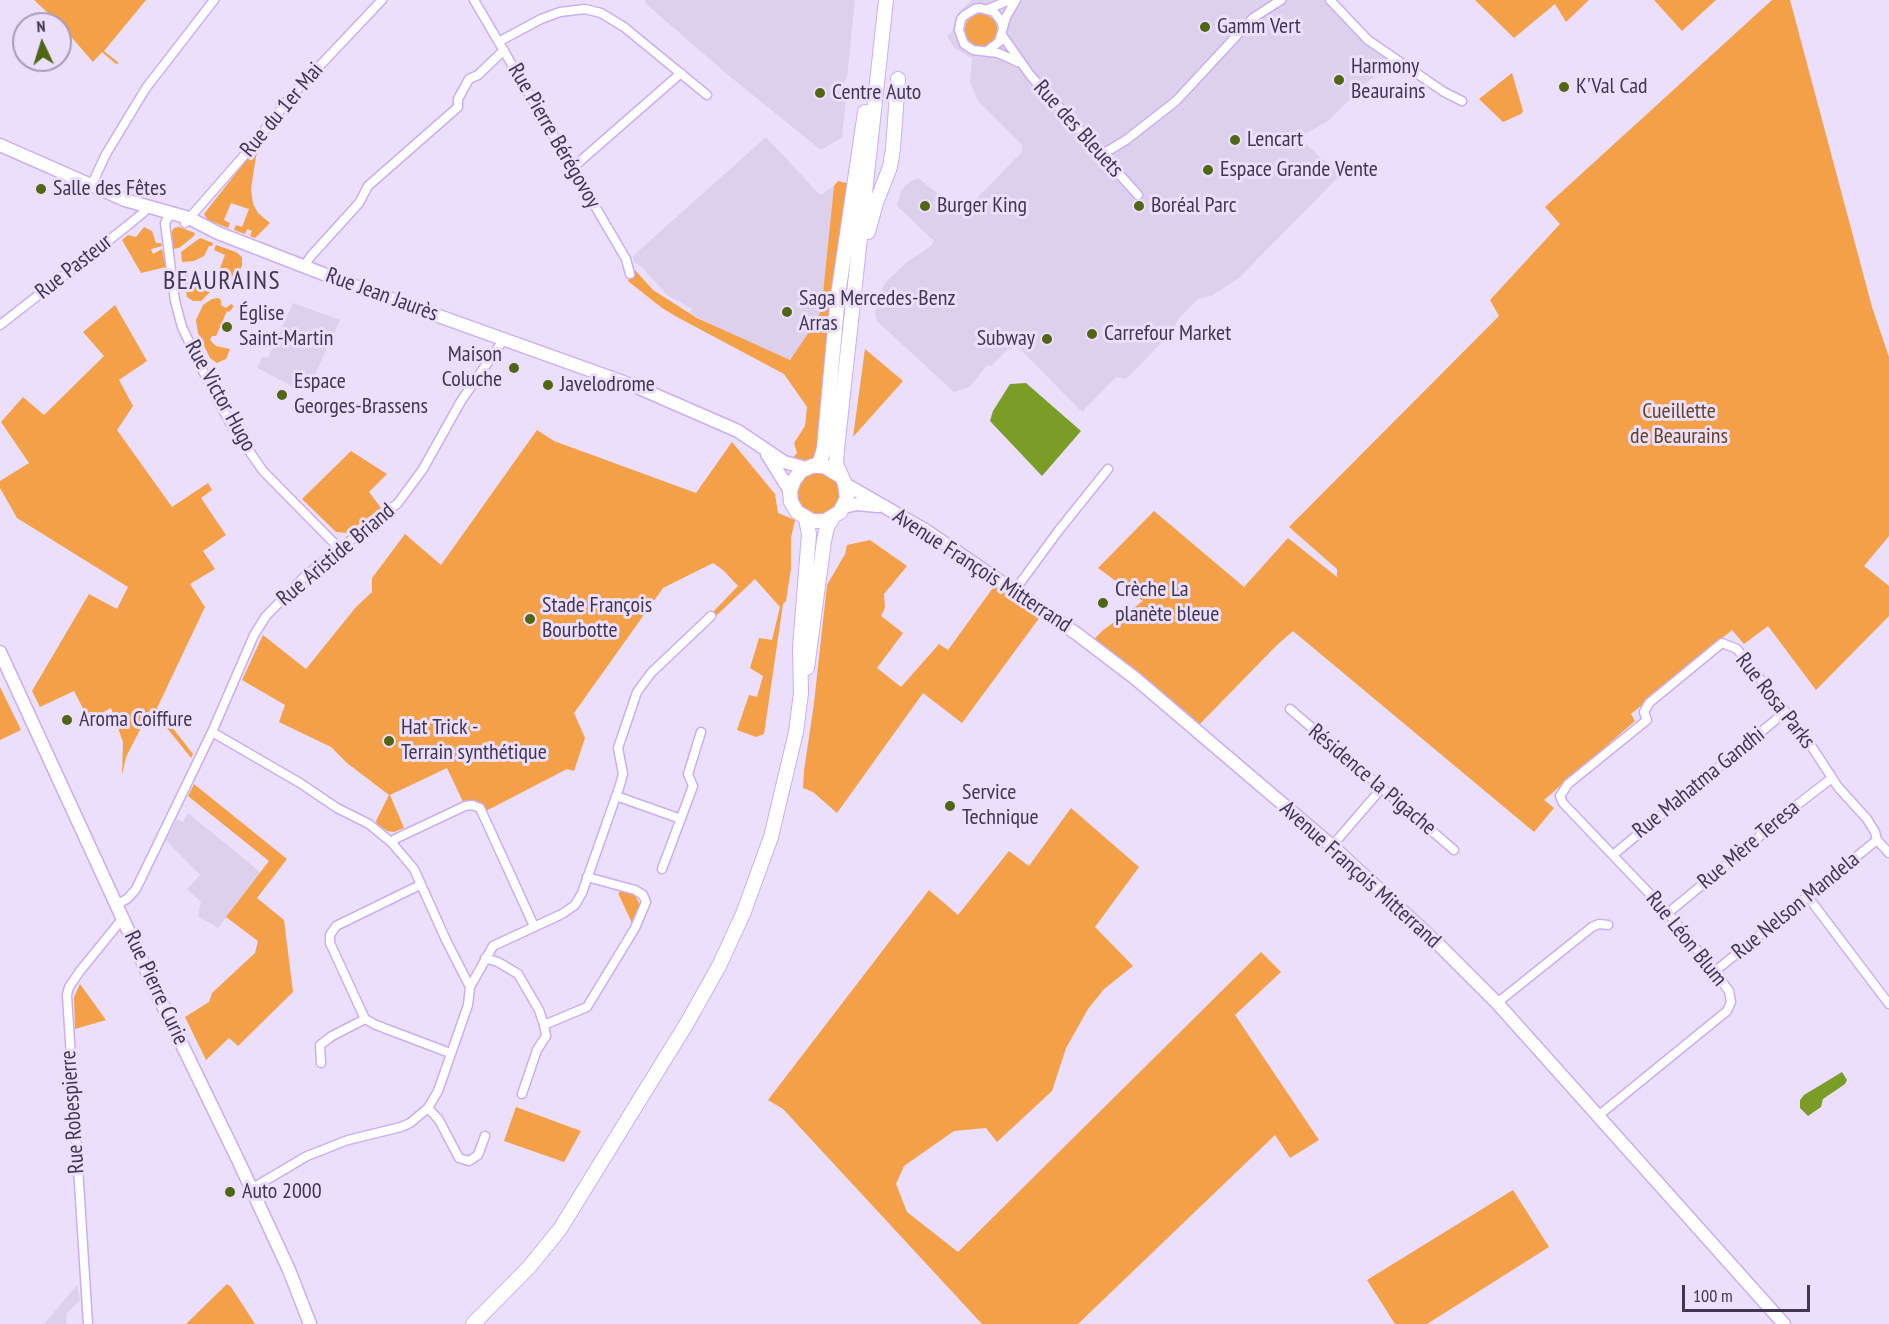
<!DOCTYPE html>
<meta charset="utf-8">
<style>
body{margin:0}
#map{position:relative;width:1889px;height:1324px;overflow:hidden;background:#ebdffb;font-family:"PT Sans Narrow",sans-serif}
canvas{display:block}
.north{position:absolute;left:12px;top:12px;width:60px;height:60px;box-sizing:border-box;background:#ebdffb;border:2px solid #a79bb7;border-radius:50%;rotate:356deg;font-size:16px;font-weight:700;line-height:24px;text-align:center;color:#423651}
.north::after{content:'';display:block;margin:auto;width:21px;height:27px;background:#506614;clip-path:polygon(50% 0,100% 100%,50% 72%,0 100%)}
.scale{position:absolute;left:1682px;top:1285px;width:128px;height:27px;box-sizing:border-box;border:3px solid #423651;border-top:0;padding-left:8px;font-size:18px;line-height:21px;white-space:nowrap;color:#423651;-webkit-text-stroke:4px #ebdffb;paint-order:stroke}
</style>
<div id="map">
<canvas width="1889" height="1324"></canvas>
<div class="north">N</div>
<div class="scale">100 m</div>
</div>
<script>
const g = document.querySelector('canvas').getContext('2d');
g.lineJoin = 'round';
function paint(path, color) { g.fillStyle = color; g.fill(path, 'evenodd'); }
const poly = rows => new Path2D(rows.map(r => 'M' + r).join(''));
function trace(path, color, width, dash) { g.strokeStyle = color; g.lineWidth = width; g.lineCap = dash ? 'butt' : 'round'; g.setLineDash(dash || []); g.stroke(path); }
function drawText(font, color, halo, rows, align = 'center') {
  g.font = font + ' "PT Sans Narrow",sans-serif'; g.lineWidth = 6; g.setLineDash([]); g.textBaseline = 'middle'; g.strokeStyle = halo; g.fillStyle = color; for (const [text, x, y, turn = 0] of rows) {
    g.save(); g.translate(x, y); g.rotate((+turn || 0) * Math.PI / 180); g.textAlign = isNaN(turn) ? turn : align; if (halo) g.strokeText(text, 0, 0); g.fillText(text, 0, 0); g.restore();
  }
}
paint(poly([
 [645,0,855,0,847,77,843,85,847,89,842,137,821,150,728,75,645,3],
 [972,0,1330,0,1372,47,1391,62,1363,86,1328,121,1306,133,1300,139,1340,175,1239,278,1211,296,1198,299,1178,319,1172,332,1126,379,1116,377,1082,412,1017,346,1006,351,991,366,987,365,970,387,954,392,878,322,875,315,878,297,885,283,906,263,931,246,934,241,897,206,901,190,911,181,918,178,941,196,969,206,1022,152,1022,145,978,101,970,82,972,58,954,48,947,36,952,32,955,19,959,12],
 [766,137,820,195,834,186,822,303,818,319,790,360,724,331,690,313,692,309,667,295,644,269,634,262,633,256],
 [293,303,340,320,312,381,309,380,304,390,290,385,257,368,263,356,268,358],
 [188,813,260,872,218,928,198,916,201,902,187,889,200,875,166,840,177,819,183,822],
 [77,1285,80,1300,67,1313,66,1321,68,1324,44,1324]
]), '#dcd0ed');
paint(poly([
 [34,0,146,0,104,51,119,63,116,64,102,52,93,62,60,24],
 [1475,0,1589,0,1566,22,1555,4,1514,38],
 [1654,0,1716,0,1682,31],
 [1772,0,1790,0,1872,307,1889,357,1889,536,1864,566,1889,586,1889,616,1816,690,1768,626,1744,644,1732,630,1631,714,1635,721,1544,800,1554,808,1534,832,1293,631,1276,646,1195,729,1090,643,1102,631,1143,601,1098,568,1154,511,1244,587,1288,538,1337,577,1337,569,1289,527,1499,316,1490,300,1560,224,1545,207],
 '965 30a16 16 0 1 1 32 0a16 16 0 1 1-32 0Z',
 [1512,73,1523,111,1521,114,1503,122,1479,99],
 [254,150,258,153,256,156,251,189,253,204,258,213,270,223,255,238,250,236,252,231,247,229,245,234,234,230,236,225,242,227,249,209,231,203,224,220,230,223,228,228,208,220,204,214],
 [838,181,851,184,817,457,810,462,790,461,797,453,794,443,805,426,807,407,784,374,677,317,662,308,628,281,630,274,635,270,653,290,697,318,790,360,818,319,822,303,834,186],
 [144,227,152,231,156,243,161,243,162,246,151,249,153,254,162,249,166,267,141,273,122,240,128,235,136,237],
 [179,227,195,233,194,236,179,248,173,249,171,233,174,228],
 [200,238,213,243,212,246,209,246,204,256,194,261,182,262,181,252],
 [216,245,236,252,242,257,242,266,236,276,227,277,219,271,225,255,214,250],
 [187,271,189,281,207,279,209,281,211,291,201,301,193,301,187,297,183,272],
 [218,298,221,300,221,305,226,308,231,304,234,306,229,312,227,311,216,336,212,336,210,340,216,346,230,349,226,359,217,363,210,358,198,333,196,320,203,305,212,299],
 [115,305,147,361,119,380,133,406,117,430,172,507,208,483,212,490,201,498,226,535,203,551,215,569,190,584,205,607,157,708,193,754,191,758,151,708,126,757,122,775,123,742,111,708,89,720,74,691,40,707,32,691,89,594,117,609,128,587,17,518,0,488,0,481,29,463,1,422,23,397,44,415,104,356,83,332],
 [865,349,903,381,853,437],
 [537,430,554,441,696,493,732,442,775,494,778,513,795,520,791,538,791,569,786,601,783,604,764,734,756,737,737,730,749,695,757,697,763,676,750,668,759,638,772,640,780,607,755,579,716,616,713,612,738,586,723,570,713,563,663,588,574,713,585,738,574,771,567,769,482,813,465,806,447,768,390,795,404,828,394,832,387,831,377,824,376,821,389,795,347,763,331,747,279,722,285,705,242,680,263,635,306,669,356,607,372,592,372,578,405,534,441,565],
 [351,451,387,474,369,492,381,508,347,533,336,532,302,499],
 '797 494a22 22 0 1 1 44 0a22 22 0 1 1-44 0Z',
 [870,540,907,566,884,594,885,608,881,616,903,633,877,668,901,687,939,644,948,650,995,585,1040,617,962,723,923,693,837,813,813,792,803,788,804,771,814,703,827,585,845,554,847,545],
 [0,687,21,730,0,740],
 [194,784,287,859,257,898,284,920,293,992,238,1046,229,1038,206,1060,185,1017,209,1002,212,993,255,953,258,941,226,917,269,861,188,796],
 [1071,808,1139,867,1095,927,1133,966,1104,989,1088,1009,1066,1048,1052,1091,997,1142,986,1128,954,1131,904,1166,896,1184,907,1212,958,1252,1261,952,1281,972,1235,1015,1319,1140,1290,1158,1275,1135,1078,1324,982,1324,783,1109,768,1100,929,890,958,915,1009,851,1029,866],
 [624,890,634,893,640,905,632,923,618,893],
 [80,984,106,1020,75,1029,74,997],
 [516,1107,581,1131,564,1162,504,1141],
 [1513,1190,1549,1247,1427,1324,1395,1324,1367,1280],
 [227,1284,231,1287,255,1324,186,1324]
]), '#f3a048');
paint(poly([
 [1026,383,1081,431,1042,476,990,421,993,411,1010,384],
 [1842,1072,1847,1080,1845,1084,1823,1099,1821,1107,1808,1116,1800,1108,1800,1100,1804,1095]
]), '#7b9c27');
const street = poly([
 [474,0,626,259,630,274],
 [1330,0,1368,40,1444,92,1462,101],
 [988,9,1010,0],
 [1003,27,1001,21,994,12,980,8,975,9,965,15,961,19,959,30,964,44,973,50,998,53,1018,62],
 [1002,35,1030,75,1138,195],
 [500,41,541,19,560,12,585,9,601,13,624,27,707,95],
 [987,51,999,42,1006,17,1016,0],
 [1101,155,1126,140,1176,101,1253,18,1281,0],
 [571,166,578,163,681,73],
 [91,186,106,154,146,88,214,0],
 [170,214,165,223,175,301,182,327,205,375,230,423,263,471,339,548],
 [185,223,248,151,293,94,382,0],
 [304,266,311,256,359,203,368,186,458,107,458,99,469,79,478,75,504,50],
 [0,325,127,226,144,212,146,207],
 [1015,590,1059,530,1108,469],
 [1290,709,1454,850],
 [212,732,300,783,337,808,369,824,392,843,414,869,446,940,470,987],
 [616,796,681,819],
 [1877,840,1889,853],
 [392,843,395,839,465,806,472,805,480,808,534,926],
 [1332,846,1381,789],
 [1613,855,1785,712],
 [662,869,693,786,688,774,701,732],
 [420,885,336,926,330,935,330,943,365,1019,376,1025,450,1053],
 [1808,897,1889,1004],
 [117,904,127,899,136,889,212,732,254,635,266,616,304,577,398,503,423,469,461,401,504,339],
 [1668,913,1755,841,1767,828,1832,778],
 [485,958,498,962,518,974,539,1010,544,1025,546,1036,537,1050,522,1094],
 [1714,972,1877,840],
 [1498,1004,1502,999,1592,927,1599,924,1608,925],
 [544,1025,587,1007,635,928,646,902,643,895,635,890,587,877],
 [321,1063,320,1045,332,1036,365,1019],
 [428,1108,439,1120,459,1158,469,1161,478,1155,485,1136],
 [1598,1116,1727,1011,1731,1002,1729,991,1723,983,1668,913,1563,803,1560,796,1568,784,1647,720,1644,712,1649,703,1722,643,1737,649,1808,741,1838,787,1867,819,1875,832,1877,840],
 [251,1189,307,1156,348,1140,401,1127,410,1123,428,1108,438,1091,468,1005,470,987,493,946,562,914,575,905,582,893,620,785,623,774,618,748,637,692,651,673,711,616],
 [88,1324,67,995,69,987,80,971,123,918]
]);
const secondary = poly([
 [0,145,125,200,189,218,218,233,352,285,637,387,738,431,784,462,806,468],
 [767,454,790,491],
 [845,484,925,530,1077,634,1136,679,1332,846,1436,942,1498,1004,1784,1324],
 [844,507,857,504,878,506],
 [0,652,156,991,239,1162,289,1270,310,1324]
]);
const primary = poly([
 [868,232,876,203,890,167,893,149,898,79],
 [817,466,821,459,824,448,838,295,865,112],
 [839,475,824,466,812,466,801,471,794,480,790,491,791,502,797,512,812,521,825,521,840,512,847,498,845,484,836,464,837,449,886,0],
 [807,668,824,541,827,527,832,519],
 [473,1324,530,1266,560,1229,687,1023,719,966,743,914,771,837,796,732,801,693,800,648,809,534,806,519]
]);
trace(street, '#cbaef2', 11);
trace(secondary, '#cbaef2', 15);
trace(primary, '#cbaef2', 16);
trace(street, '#fff', 8);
trace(secondary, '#fff', 12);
trace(primary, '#fff', 14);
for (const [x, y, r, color] of [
 [1205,27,6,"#506614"],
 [1339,80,6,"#506614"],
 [1564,87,6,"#506614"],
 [820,93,6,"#506614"],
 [1235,140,6,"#506614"],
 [1208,170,6,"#506614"],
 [41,189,6,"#506614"],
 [925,206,6,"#506614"],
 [1139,206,6,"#506614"],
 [787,312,6,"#506614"],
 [227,327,6,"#506614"],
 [1092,334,6,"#506614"],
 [1047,339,6,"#506614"],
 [514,368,6,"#506614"],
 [548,385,6,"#506614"],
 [282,395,6,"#506614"],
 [1103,603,6,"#506614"],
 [530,619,6,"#506614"],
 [67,720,6,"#506614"],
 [389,741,6,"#506614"],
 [950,806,6,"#506614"],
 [230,1192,6,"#506614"]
]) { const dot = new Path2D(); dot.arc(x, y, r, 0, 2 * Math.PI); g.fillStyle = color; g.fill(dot); trace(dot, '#ebdffb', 2); }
drawText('22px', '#423651', '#ebdffb', [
 ["Gamm Vert",1217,27],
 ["Harmony",1351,67],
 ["Beaurains",1351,92],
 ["K'Val Cad",1576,87],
 ["Centre Auto",832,93],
 ["Lencart",1247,140],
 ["Espace Grande Vente",1220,170],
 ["Salle des Fêtes",53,189],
 ["Burger King",937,206],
 ["Boréal Parc",1151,206],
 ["Saga Mercedes-Benz",799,299],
 ["Arras",799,324],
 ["Église",239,314],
 ["Saint-Martin",239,339],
 ["Carrefour Market",1104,334],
 ["Subway",1035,339,"right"],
 ["Maison",502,355,"right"],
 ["Coluche",502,380,"right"],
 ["Espace",294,382],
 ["Georges-Brassens",294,407],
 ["Javelodrome",560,385],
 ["Crèche La",1115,590],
 ["planète bleue",1115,615],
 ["Stade François",542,606],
 ["Bourbotte",542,631],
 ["Aroma Coiffure",79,720],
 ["Hat Trick -",401,728],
 ["Terrain synthétique",401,753],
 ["Service",962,793],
 ["Technique",962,818],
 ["Auto 2000",242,1192]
], 'left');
drawText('22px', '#423651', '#ebdffb', [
 ["Rue du 1er Mai",282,110,-50],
 ["Rue des Bleuets",1078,129,48],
 ["Rue Pierre Bérégovoy",554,136,60],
 ["Rue Pasteur",74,267,-38],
 ["Rue Jean Jaurès",382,295,20],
 ["Rue Victor Hugo",220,396,61],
 ["Rue Aristide Briand",336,555,-40],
 ["Avenue François Mitterrand",982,571,33],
 ["Rue Rosa Parks",1775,701,52],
 ["Résidence la Pigache",1372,780,40],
 ["Rue Mahatma Gandhi",1699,783,-39],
 ["Rue Mère Teresa",1749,845,-40],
 ["Avenue François Mitterrand",1360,875,42],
 ["Rue Nelson Mandela",1796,906,-39],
 ["Rue Léon Blum",1686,939,51],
 ["Rue Pierre Curie",156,988,65],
 ["Rue Robespierre",73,1112,-94]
]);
drawText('22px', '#674421', '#ebdffb', [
 ["Cueillette",1679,412],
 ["de Beaurains",1679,437]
]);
g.letterSpacing = '1.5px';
drawText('26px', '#423651', '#ebdffb', [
 ["BEAURAINS",222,282]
]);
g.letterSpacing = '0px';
</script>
